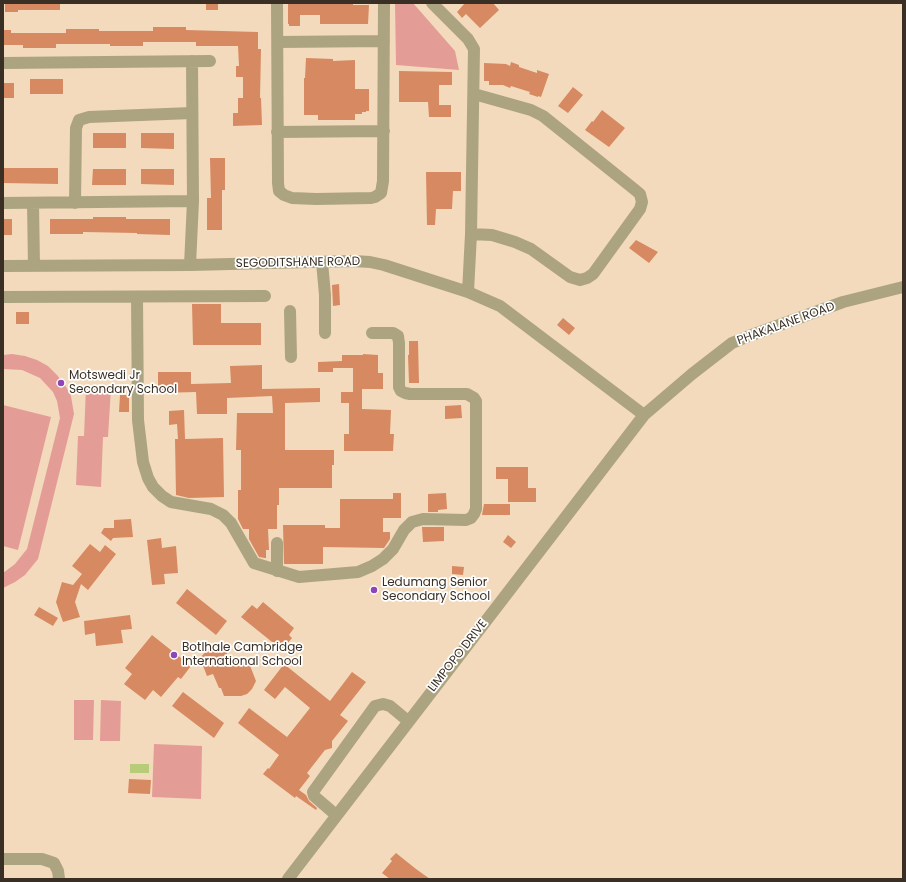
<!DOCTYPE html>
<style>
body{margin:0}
#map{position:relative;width:906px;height:882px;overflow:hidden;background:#f3dabc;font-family:Poppins,sans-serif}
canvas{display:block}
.frame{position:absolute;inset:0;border:4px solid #392f24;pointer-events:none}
</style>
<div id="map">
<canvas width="906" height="882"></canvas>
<div class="frame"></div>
</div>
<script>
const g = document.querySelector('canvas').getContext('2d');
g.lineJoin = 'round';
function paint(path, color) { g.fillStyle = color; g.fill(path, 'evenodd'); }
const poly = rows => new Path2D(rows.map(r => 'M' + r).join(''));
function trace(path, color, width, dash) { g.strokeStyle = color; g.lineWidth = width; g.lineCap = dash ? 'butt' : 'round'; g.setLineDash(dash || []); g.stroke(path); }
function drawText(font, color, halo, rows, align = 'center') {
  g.font = font + ' Poppins,sans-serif'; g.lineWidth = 3.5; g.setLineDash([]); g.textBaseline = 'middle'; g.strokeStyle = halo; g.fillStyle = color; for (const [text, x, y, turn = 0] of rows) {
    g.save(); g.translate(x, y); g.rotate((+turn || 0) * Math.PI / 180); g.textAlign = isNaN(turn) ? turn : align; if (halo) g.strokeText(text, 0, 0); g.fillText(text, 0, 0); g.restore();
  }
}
paint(poly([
 [395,3,413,3,455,51,459,70,396,65],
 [12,354,25,356,37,360,48,366,57,375,65,385,71,396,74,414,38,559,25,575,15,582,3,588,3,573,15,564,27,549,60,418,57,401,53,392,40,378,22,370,3,369,3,355],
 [86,387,111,388,108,437,103,437,101,487,76,485,78,436,84,436],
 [3,405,51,417,18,550,3,546],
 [74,700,94,700,93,740,74,740],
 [101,700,121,701,120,741,100,741],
 [154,744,202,746,201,799,152,797]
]), '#e49c97');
paint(poly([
 [130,764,149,764,149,773,130,773]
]), '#b7cc79');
paint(poly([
 [5,3,60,3,60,10,18,10,18,12,5,12],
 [206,3,218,3,218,10,206,10],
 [288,3,353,3,353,5,369,5,368,24,320,24,320,15,300,15,300,26,289,26,289,24,288,24],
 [465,3,493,3,499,10,480,28,466,14,462,18,457,12],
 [153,27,186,27,186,30,258,32,258,49,261,49,260,98,261,98,262,125,233,126,233,113,238,113,238,98,243,98,243,77,236,77,236,66,239,66,238,46,196,46,196,42,143,42,143,46,110,46,110,44,56,44,56,48,23,48,23,45,3,45,3,30,11,30,11,33,66,33,66,29,99,29,99,31,153,31],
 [306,58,333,59,333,61,355,60,355,89,369,89,369,111,366,111,366,112,362,112,362,114,355,114,355,120,318,120,318,115,304,115,304,78,305,78],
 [511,62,519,65,519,67,537,73,537,70,549,74,541,97,538,96,538,97,529,94,530,92,511,86,510,88,503,85,489,85,489,81,484,81,484,63,506,64,510,66],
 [399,71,452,72,452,85,439,85,439,105,451,105,451,117,429,117,428,102,399,102],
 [30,79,63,79,63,94,30,94],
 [3,83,14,83,14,98,3,98],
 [573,87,583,95,568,113,558,106],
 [602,110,625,128,609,147,585,130,592,121,593,122],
 [93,133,126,133,126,148,93,148],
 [141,133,174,133,174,149,141,148],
 [210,158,225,158,225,190,222,190,222,230,207,230,207,198,211,198],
 [3,168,58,168,58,184,3,183],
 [93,169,126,169,126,185,92,185],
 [141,169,174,169,174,185,141,184],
 [426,172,461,172,461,191,453,191,452,209,436,209,435,225,427,225],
 [93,217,126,217,126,219,170,219,170,235,137,234,137,233,83,232,83,234,50,234,50,219,93,219],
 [3,219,12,219,12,235,3,235],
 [636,240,658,252,649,263,629,248],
 [339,284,340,305,333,306,332,285],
 [192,304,221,304,221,323,261,323,261,345,193,345],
 [16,312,29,312,29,324,16,324],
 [563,318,575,328,569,335,557,325],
 [409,341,418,341,419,383,409,383,408,355,409,355],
 [363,354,378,355,378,373,383,373,383,389,362,389,362,409,391,410,390,434,394,434,393,451,344,451,344,434,349,434,349,403,341,403,341,392,353,392,353,368,333,368,333,372,318,372,318,362,342,361,342,355,363,355],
 [262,365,262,389,320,388,320,402,285,403,285,450,334,450,334,465,332,465,332,488,279,488,279,505,277,505,277,529,268,529,269,550,266,550,266,558,265,558,259,557,249,539,249,529,243,529,238,519,238,490,241,490,241,450,236,450,237,413,273,413,272,396,227,398,227,414,197,414,196,392,158,393,158,372,191,372,191,384,231,383,230,366],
 [120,395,129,395,129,412,119,412],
 [461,405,462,418,445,419,445,406],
 [184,410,185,439,223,438,224,497,189,498,176,495,175,439,178,439,177,424,169,425,169,411],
 [496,467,528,467,528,488,536,488,536,502,508,502,508,479,496,479],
 [393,493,401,493,401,518,383,518,383,532,390,532,390,539,384,548,323,547,323,564,284,564,283,525,325,525,325,528,340,528,340,499,393,499],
 [446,493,447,509,438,510,438,512,428,512,428,494],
 [484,504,510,504,510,515,482,515],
 [131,519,133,537,113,538,111,541,101,533,104,528,114,528,114,520],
 [422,527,444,527,444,541,423,542],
 [508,535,516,542,511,548,503,542],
 [161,538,162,548,176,546,178,573,164,574,165,584,152,585,147,540],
 [90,544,100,552,105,545,116,554,88,590,81,584,75,602,80,617,63,622,56,602,62,582,73,585,82,574,72,566],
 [452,566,464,567,463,575,452,574],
 [187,589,227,621,216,635,176,603],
 [263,602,294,628,289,635,292,638,282,650,241,617,252,605,257,609],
 [39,607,58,618,53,626,34,615],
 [130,615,132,629,121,630,123,643,96,646,95,633,85,635,84,621],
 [152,635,191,666,181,679,178,677,161,697,153,690,145,700,124,684,132,674,125,668],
 [209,648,227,650,227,657,241,658,240,661,249,663,256,681,252,689,247,694,241,696,224,696,221,688,219,688,213,674,207,676,200,658],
 [284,664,330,701,352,672,366,682,340,715,348,721,332,741,332,748,325,750,307,773,310,776,299,790,306,795,309,801,317,808,316,810,296,796,295,798,263,774,268,768,269,769,279,755,238,723,249,708,287,737,310,708,285,687,275,699,264,690],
 [183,692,224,723,214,738,172,706],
 [129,779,151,780,150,794,128,793],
 [396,853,416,869,430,879,390,879,382,873,392,861,390,859]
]), '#d78961');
trace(poly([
 [277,3,278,183,279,191,284,195,292,198,316,199,371,198,375,197,381,193,383,181,384,3],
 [432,3,468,39,474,49,471,234,468,292],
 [278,42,384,41],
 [3,63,210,61],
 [277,132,384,131],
 [3,203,193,201],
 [33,203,34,266],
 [75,203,76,128,79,120,89,117,192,113],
 [471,234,492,235,515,242,531,249,570,277,580,280,587,278,593,274,640,209,642,202,640,194,634,189,543,116,531,110,474,94],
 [322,262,325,295,325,333],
 [190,265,193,201,192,61],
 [3,266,190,265,353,261,370,262,384,265,468,292,500,306,644,415],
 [3,297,265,296],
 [137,297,138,420,143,462,148,478,153,487,162,496,171,502,211,509,223,515,231,523,254,563,299,577,358,572,372,566,383,559,393,549,404,530,412,522,423,519,466,520,471,518,474,514,476,509,476,401,474,398,467,394,410,394,405,393,401,391,399,387,399,343,398,336,393,333,372,333],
 [290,311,291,357],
 [277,571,277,543],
 [336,815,314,796,313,792,375,706,383,704,390,706,408,721],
 [3,859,42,859,54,863,58,871,59,879],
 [288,879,644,415,692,374,732,343,749,336,843,302,903,287]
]), '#aca481', 12);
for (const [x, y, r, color] of [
 [61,383,4,"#8e45b7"],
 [374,590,4,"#8e45b7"],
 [174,655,4,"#8e45b7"]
]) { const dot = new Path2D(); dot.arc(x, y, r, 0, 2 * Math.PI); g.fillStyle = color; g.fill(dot); trace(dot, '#fff', 1.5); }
drawText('12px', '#392f24', '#fff', [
 ["SEGODITSHANE ROAD",298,263,-1],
 ["PHAKALANE ROAD",786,324,-20],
 ["LIMPOPO DRIVE",458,656,-52]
]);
drawText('12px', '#392f24', '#fff', [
 ["Motswedi Jr",69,376],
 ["Secondary School",69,390],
 ["Ledumang Senior",382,583],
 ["Secondary School",382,597],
 ["Botlhale Cambridge",182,648],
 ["International School",182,662]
], 'left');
</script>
